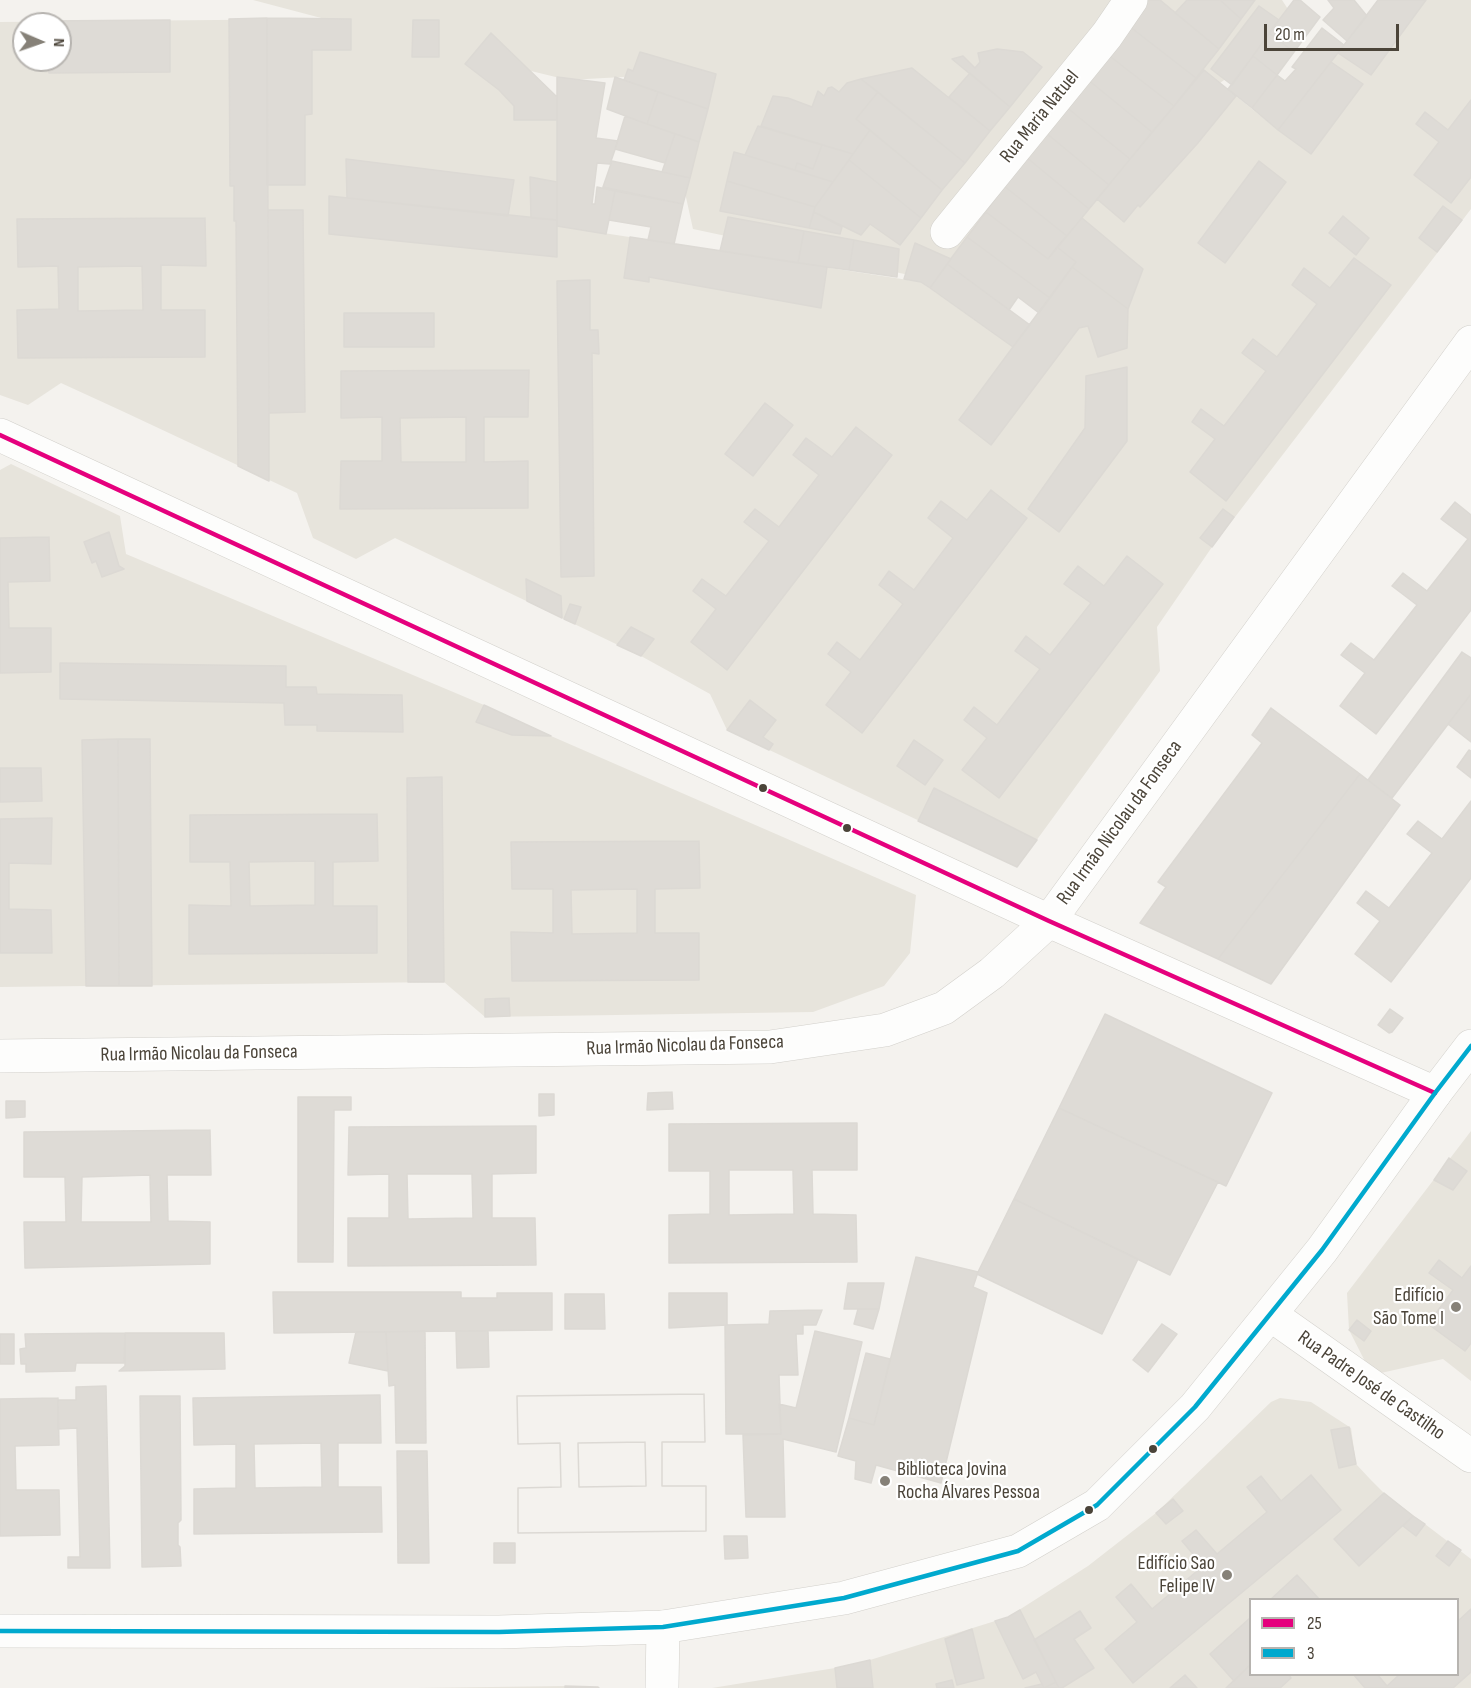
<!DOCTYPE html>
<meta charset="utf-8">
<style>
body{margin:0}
#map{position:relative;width:1471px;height:1688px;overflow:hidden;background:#f4f2ee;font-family:"Sofia Sans Condensed",sans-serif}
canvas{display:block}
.legend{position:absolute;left:1249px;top:1598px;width:210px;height:78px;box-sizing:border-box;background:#fff;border:2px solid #b7b4b0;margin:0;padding:8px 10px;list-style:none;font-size:18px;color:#4b4439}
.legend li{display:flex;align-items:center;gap:12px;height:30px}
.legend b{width:30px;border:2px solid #b7b4b0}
.north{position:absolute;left:12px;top:12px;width:60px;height:60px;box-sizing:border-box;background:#fff;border:2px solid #b7b4b0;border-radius:50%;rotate:92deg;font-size:16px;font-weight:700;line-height:24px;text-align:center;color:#4b4439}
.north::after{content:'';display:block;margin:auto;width:21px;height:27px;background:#868178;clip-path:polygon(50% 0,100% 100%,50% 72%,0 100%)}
.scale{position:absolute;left:1264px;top:24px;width:135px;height:27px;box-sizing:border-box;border:3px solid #4b4439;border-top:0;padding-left:8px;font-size:18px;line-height:21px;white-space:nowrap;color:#4b4439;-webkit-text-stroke:4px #fff;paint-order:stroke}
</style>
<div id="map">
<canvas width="1471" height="1688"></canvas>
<ul class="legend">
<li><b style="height:8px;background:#e5007d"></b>25</li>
<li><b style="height:8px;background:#00a9ce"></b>3</li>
</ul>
<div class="north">N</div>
<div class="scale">20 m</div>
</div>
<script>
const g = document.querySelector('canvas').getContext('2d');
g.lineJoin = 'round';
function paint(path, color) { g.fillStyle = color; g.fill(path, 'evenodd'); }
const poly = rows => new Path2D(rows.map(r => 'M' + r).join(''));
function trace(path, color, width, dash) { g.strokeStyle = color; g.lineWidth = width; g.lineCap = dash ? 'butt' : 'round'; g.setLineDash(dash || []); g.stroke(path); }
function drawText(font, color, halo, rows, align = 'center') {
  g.font = font + ' "Sofia Sans Condensed",sans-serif'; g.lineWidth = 4.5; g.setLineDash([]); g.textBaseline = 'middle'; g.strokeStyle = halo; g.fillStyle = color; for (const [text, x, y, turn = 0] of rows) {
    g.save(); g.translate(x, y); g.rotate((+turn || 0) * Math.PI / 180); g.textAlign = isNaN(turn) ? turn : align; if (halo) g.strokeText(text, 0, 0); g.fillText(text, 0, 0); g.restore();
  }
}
paint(poly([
 [253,0,1282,0,1299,26,1220,83,1278,130,1378,0,1471,0,1471,209,1212,547,1157,627,1160,671,1017,867,727,730,710,694,641,656,395,538,356,559,313,538,297,493,122,411,61,383,28,405,0,395,0,22,325,19],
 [24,24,60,24,60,60,24,60],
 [531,71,568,80,659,75,693,229,942,282,1152,133,1057,247,1076,262,1013,347,921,282,558,226,557,97],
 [11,464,120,516,126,554,484,705,551,736,916,895,910,953,884,986,813,1012,485,1017,444,982,0,987,0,470],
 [1471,1131,1471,1381,1443,1359,1372,1375,1349,1330,1347,1293],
 [1280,1398,1311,1402,1351,1428,1356,1464,1370,1479,1384,1493,1471,1559,1471,1688,712,1688,835,1668,870,1660,1008,1617,1088,1566,1156,1513,1271,1402],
 [1250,1600,1458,1600,1458,1674,1250,1674],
 [566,1686,599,1688,416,1688]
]), '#e7e4dc');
const building = poly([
 [1149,0,1160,0,1219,49,1196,78,1129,26,1149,0],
 [1187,0,1220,0,1241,19,1219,49,1175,13,1187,0],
 [1220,0,1255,0,1241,19,1220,0],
 [1294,0,1300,0,1320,17,1294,52,1269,33,1294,0],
 [1328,0,1354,0,1367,16,1347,41,1323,20,1334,8,1328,0],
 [1378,0,1426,0,1371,75,1338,53,1378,0],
 [1259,6,1279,20,1232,85,1211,69,1259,6],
 [267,18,351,19,351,50,312,50,312,114,305,115,305,185,267,185,267,18],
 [267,18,269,413,269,481,238,466,236,221,234,221,234,186,230,186,229,19,267,18],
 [170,20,170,72,49,73,47,60,60,60,60,24,45,24,44,21,170,20],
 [413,20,439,20,439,57,412,57,413,20],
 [1129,26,1196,78,1174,106,1107,54,1129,26],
 [1322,28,1344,45,1278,130,1252,108,1277,75,1285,81,1296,69,1292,67,1322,28],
 [491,33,557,97,557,120,514,120,514,106,499,90,465,64,491,33],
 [1269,33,1294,52,1277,75,1253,56,1269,33],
 [997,49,1023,52,1042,67,1010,107,952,59,963,56,975,68,980,62,978,53,997,49],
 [640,52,716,74,708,109,624,80,628,69,633,71,640,52],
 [1107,54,1174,106,1152,132,1087,79,1107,54],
 [1253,56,1277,75,1252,108,1228,89,1253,56],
 [1331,62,1363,84,1311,154,1278,130,1331,62],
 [912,68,990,131,965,163,861,79,912,68],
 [1204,70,1236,96,1197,144,1140,207,1138,205,1124,222,1097,199,1204,70],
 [970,73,1010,107,990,131,949,97,970,73],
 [557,77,605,83,596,138,618,141,610,164,597,163,592,204,595,204,597,187,615,191,606,234,557,226,557,77],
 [615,77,658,92,647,124,607,109,615,77],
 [861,79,878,92,856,119,870,130,853,154,761,126,773,96,788,98,812,107,818,91,824,96,828,88,832,87,839,92,847,83,861,79],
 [1087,79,1152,132,1130,159,1065,106,1087,79],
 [658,92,708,109,699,142,647,124,658,92],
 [878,92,965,163,942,190,856,119,878,92],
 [1471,100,1471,177,1451,203,1414,175,1439,142,1416,124,1425,112,1448,130,1471,100],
 [1065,106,1130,159,1109,185,1045,132,1065,106],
 [625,116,675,134,665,163,615,149,625,116],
 [758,126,822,145,813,169,797,163,795,170,745,155,758,126],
 [870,130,942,190,921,218,849,160,870,130],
 [1045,132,1109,185,1089,209,1026,157,1045,132],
 [675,134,699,142,690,178,662,172,675,134],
 [822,145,853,154,833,182,795,170,797,163,813,169,822,145],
 [734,152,745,155,833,182,815,207,727,181,734,152],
 [1026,157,1089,209,1067,236,1004,186,1026,157],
 [346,159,514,180,508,216,347,198,346,159],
 [849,160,921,218,900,245,870,224,861,235,814,212,815,207,849,160],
 [612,161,690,178,683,204,603,187,612,161],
 [1259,161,1286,182,1225,263,1198,243,1259,161],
 [530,177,557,182,557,220,531,218,530,177],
 [727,181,815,207,809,228,720,211,727,181],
 [1004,186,1067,236,1048,259,986,212,1004,186],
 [615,191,683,204,674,244,648,240,651,227,609,220,615,191],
 [329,196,557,220,557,257,329,234,329,196],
 [1443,206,1462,220,1437,252,1419,238,1443,206],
 [268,210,303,210,305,412,269,413,268,210],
 [814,212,842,227,840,234,809,228,814,212],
 [986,212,1048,259,1057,247,1076,262,1050,298,967,237,986,212],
 [1343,216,1369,238,1356,255,1329,233,1343,216],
 [728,217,804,231,798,263,720,251,728,217],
 [205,218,206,266,161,265,161,310,205,310,205,357,18,358,17,310,59,309,58,266,18,267,17,219,205,218],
 [142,266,143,310,78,311,78,267,142,266],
 [1082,218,1143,269,1128,309,1072,267,1076,262,1057,247,1082,218],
 [804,231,854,240,849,270,798,263,804,231],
 [630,237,827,267,821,308,649,277,649,282,624,278,630,237],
 [967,237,1050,298,1039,313,1018,297,1009,310,947,264,967,237],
 [854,240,899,249,897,277,849,270,854,240],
 [915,243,951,259,930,288,921,282,904,279,915,243],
 [1354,258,1391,285,1226,501,1190,472,1215,439,1192,422,1201,409,1224,426,1266,371,1242,353,1253,339,1277,357,1317,304,1292,285,1304,268,1330,288,1354,258],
 [947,264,1030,325,1013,347,930,288,947,264],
 [1072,267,1128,309,1127,348,1098,357,1088,326,1079,328,991,445,959,420,1072,267],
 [590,280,590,330,598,330,599,354,592,353,594,576,561,577,557,281,590,280],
 [344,313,434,313,434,347,344,347,344,313],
 [1127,367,1127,441,1059,532,1028,509,1085,428,1086,376,1127,367],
 [529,370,528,417,484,417,484,462,528,461,528,508,340,509,341,461,382,461,382,417,341,418,341,371,529,370],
 [466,417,466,462,401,462,400,418,466,417],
 [765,403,793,425,753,476,725,454,765,403],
 [856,427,892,455,727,670,691,642,716,609,693,591,702,579,726,596,769,541,744,522,755,509,779,527,819,475,793,455,806,438,832,457,856,427],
 [991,490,1027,518,862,733,826,705,851,672,828,654,837,642,860,660,903,604,879,585,889,571,914,590,953,538,928,518,941,501,967,520,991,490],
 [1455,502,1471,515,1471,610,1376,734,1340,706,1365,673,1341,655,1351,643,1374,660,1417,605,1392,586,1403,573,1427,591,1468,539,1441,519,1455,502],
 [1223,509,1234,517,1212,547,1200,538,1223,509],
 [109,532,119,566,124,569,102,577,96,561,92,563,84,542,109,532],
 [49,537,50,581,8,582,9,628,51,628,51,672,0,673,0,538,49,537],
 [1127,556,1163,584,999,798,962,770,987,738,964,720,974,707,997,725,1040,669,1015,651,1026,636,1050,655,1091,603,1064,584,1078,566,1104,586,1127,556],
 [526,579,561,596,562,618,527,601,526,579],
 [570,604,581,607,575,624,564,619,570,604],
 [631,627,654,639,641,656,617,645,631,627],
 [1462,652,1471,658,1471,694,1392,798,1368,780,1462,652],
 [60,663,286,666,286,687,316,687,317,694,402,695,403,732,317,731,317,725,285,725,284,703,60,699,60,663],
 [1471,694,1471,742,1448,724,1471,694],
 [750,700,776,720,763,737,773,744,769,750,727,730,750,700],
 [484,705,551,736,512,735,476,722,484,705],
 [1271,708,1360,774,1218,959,1140,923,1166,887,1158,882,1262,743,1252,735,1271,708],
 [118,739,119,986,86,986,82,740,118,739],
 [118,739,150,739,152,986,119,986,118,739],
 [914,740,943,760,925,785,897,766,914,740],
 [1469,750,1471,751,1471,778,1457,767,1469,750],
 [0,768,41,768,42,801,0,802,0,768],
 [1360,774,1400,805,1271,984,1218,959,1360,774],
 [442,777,444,982,408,982,407,778,442,777],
 [934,788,1037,840,1017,867,918,821,934,788],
 [1471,801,1471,878,1391,982,1355,954,1380,921,1357,903,1366,891,1389,908,1432,853,1407,834,1418,821,1442,839,1471,801],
 [377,814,378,861,333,862,333,906,377,906,377,953,189,954,189,905,231,906,230,862,190,862,190,815,377,814],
 [315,861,315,905,250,906,249,862,315,861],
 [52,818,51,864,9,863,9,909,51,910,52,953,0,953,0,819,52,818],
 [699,841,700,888,655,889,655,933,699,933,699,980,512,981,511,932,553,933,553,889,512,889,511,842,699,841],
 [637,889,637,933,572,934,571,890,637,889],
 [509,998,510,1016,485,1017,485,999,509,998],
 [1390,1009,1403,1018,1392,1032,1389,1033,1378,1025,1390,1009],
 [1105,1014,1272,1093,1226,1186,1059,1108,1105,1014],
 [672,1092,673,1109,647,1110,648,1093,672,1092],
 [539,1094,554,1094,554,1115,539,1116,539,1094],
 [298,1097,351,1097,351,1110,334,1110,333,1262,298,1262,298,1097],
 [6,1101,25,1101,25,1117,6,1118,6,1101],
 [1059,1108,1218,1182,1170,1275,1014,1199,1059,1108],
 [857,1123,857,1170,812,1170,813,1214,856,1215,857,1262,669,1263,669,1215,710,1214,710,1171,669,1171,669,1124,857,1123],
 [729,1170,793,1170,794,1214,729,1215,729,1170],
 [536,1126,536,1173,492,1174,492,1218,535,1218,536,1265,348,1266,348,1218,389,1218,389,1174,348,1175,349,1127,536,1126],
 [407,1174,472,1174,473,1218,408,1219,407,1174],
 [210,1130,211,1175,167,1175,168,1221,210,1222,210,1264,25,1268,24,1222,66,1222,65,1177,24,1177,24,1132,210,1130],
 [150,1175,151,1222,81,1222,82,1177,150,1175],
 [1449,1158,1467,1171,1453,1190,1434,1180,1449,1158],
 [1014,1199,1138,1259,1102,1334,977,1274,1014,1199],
 [916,1257,978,1272,973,1287,987,1293,941,1483,876,1465,871,1483,855,1479,856,1461,838,1456,849,1418,874,1425,916,1257],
 [1439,1260,1462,1278,1471,1266,1471,1343,1465,1351,1428,1324,1453,1290,1429,1273,1439,1260],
 [848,1283,884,1283,879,1309,844,1309,848,1283],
 [273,1292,461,1292,461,1298,497,1298,497,1293,552,1293,552,1330,274,1333,273,1292],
 [669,1293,727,1293,727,1325,669,1328,669,1293],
 [565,1294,604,1294,605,1329,565,1329,565,1294],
 [858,1309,879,1309,873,1329,854,1324,858,1309],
 [822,1310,816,1325,803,1325,803,1334,796,1334,798,1375,779,1375,781,1434,726,1434,725,1325,769,1324,770,1311,822,1310],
 [1357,1320,1371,1331,1364,1341,1349,1330,1357,1320],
 [1162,1324,1177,1334,1148,1372,1133,1360,1162,1324],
 [425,1331,426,1443,396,1443,395,1385,389,1386,386,1332,425,1331],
 [456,1331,488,1331,489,1367,457,1368,456,1331],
 [815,1331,862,1342,836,1452,783,1439,785,1517,746,1517,743,1435,781,1434,779,1404,796,1408,815,1331],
 [356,1332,386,1332,388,1371,349,1363,356,1332],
 [125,1333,124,1363,76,1363,75,1371,26,1372,26,1364,21,1364,20,1349,26,1348,25,1334,125,1333],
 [125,1333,224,1333,225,1369,119,1371,125,1366,125,1333],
 [0,1334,14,1334,14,1364,0,1364,0,1334],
 [866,1353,890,1359,874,1425,849,1418,866,1353],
 [106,1386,110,1568,68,1568,68,1557,80,1557,77,1428,58,1429,58,1400,76,1400,76,1387,106,1386],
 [704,1394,705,1442,662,1442,662,1486,706,1486,706,1531,518,1533,518,1488,561,1487,560,1443,518,1444,517,1396,704,1394],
 [645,1442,646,1486,579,1487,578,1443,645,1442],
 [704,1394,705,1442,662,1442,662,1486,706,1486,706,1531,518,1533,518,1488,561,1487,560,1443,518,1444,517,1396,704,1394],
 [380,1395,381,1443,338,1443,338,1487,381,1487,382,1532,194,1534,194,1489,236,1488,236,1444,194,1445,193,1398,380,1395],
 [321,1443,322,1487,255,1488,254,1444,321,1443],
 [140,1396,180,1396,181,1520,178,1523,178,1545,180,1547,181,1566,142,1567,140,1396],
 [58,1398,59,1445,15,1446,16,1490,59,1490,60,1535,0,1536,0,1399,58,1398],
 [1349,1427,1356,1464,1339,1468,1331,1430,1349,1427],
 [645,1442,646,1486,579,1487,578,1443,645,1442],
 [397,1451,427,1451,429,1563,398,1563,397,1451],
 [1311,1475,1341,1510,1133,1683,1105,1649,1137,1622,1116,1597,1131,1584,1152,1609,1203,1566,1182,1541,1196,1530,1217,1554,1267,1512,1247,1487,1261,1476,1281,1501,1311,1475],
 [1384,1493,1413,1516,1359,1566,1334,1539,1384,1493],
 [1173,1499,1183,1511,1166,1524,1156,1513,1173,1499],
 [1413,1516,1425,1524,1416,1536,1403,1526,1413,1516],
 [724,1536,747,1536,748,1558,725,1559,724,1536],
 [1448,1541,1461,1550,1449,1566,1436,1556,1448,1541],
 [494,1543,515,1543,515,1563,494,1563,494,1543],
 [1297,1575,1320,1600,1270,1600,1297,1575],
 [1471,1609,1471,1672,1453,1688,1365,1688,1353,1674,1377,1674,1387,1686,1400,1674,1458,1674,1458,1621,1471,1609],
 [1020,1610,1056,1682,1044,1688,1036,1672,1023,1679,995,1621,1008,1617,1020,1610],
 [1080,1611,1091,1628,1074,1639,1094,1668,1062,1688,1059,1688,1034,1640,1080,1611],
 [1250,1618,1250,1665,1234,1681,1210,1654,1250,1618],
 [972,1629,984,1678,957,1685,945,1639,972,1629],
 [870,1660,873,1688,837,1688,835,1668,870,1660],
 [1250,1665,1250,1674,1288,1674,1291,1678,1280,1688,1226,1688,1250,1665],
 [1185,1675,1197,1688,1170,1688,1185,1675],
 [952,1680,954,1688,937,1688,936,1684,952,1680],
 [1056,1682,1059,1688,1044,1688,1056,1682],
 [1042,1684,1044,1688,1025,1688,1042,1684],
 [565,1686,598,1687,599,1688,565,1688,565,1686]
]);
paint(building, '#dedbd6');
trace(building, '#dcd9d4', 1.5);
const minor = poly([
 [947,232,1107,35,1131,0],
 [0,435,1049,921,1435,1093],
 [0,1056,770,1047,885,1030,944,1008,992,973,1049,921,1471,342],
 [1271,1315,1471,1456],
 [662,1688,663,1627]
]);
const tertiary = poly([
 [0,1631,499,1632,663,1627,844,1598,1018,1551,1097,1505,1195,1407,1322,1250,1435,1093,1471,1046]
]);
trace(minor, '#d2d0cb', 34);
trace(tertiary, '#d2d0cb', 34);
trace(minor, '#fdfdfc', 33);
trace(tertiary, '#fdfdfc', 33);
trace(poly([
 [0,435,1049,921,1435,1093]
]), '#e5007d', 4.5);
trace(poly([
 [0,1631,499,1632,663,1627,844,1598,1018,1551,1097,1505,1195,1407,1322,1250,1435,1093,1471,1046]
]), '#00a9ce', 4.5);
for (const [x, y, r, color] of [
 [763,788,5,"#4b4439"],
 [847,828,5,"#4b4439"],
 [1456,1307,6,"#868178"],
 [1153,1449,5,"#4b4439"],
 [885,1481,6,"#868178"],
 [1089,1510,5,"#4b4439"],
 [1227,1575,6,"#868178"]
]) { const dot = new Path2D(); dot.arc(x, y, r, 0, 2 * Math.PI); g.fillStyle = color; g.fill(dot); trace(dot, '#fff', 2); }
drawText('20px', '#4b4439', '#fff', [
 ["Rua Maria Natuel",1040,117,-51],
 ["Rua Irmão Nicolau da Fonseca",1120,823,-54],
 ["Rua Irmão Nicolau da Fonseca",685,1046,-2],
 ["Rua Irmão Nicolau da Fonseca",199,1054,-1],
 ["Rua Padre José de Castilho",1371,1386,35]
]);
drawText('20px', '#4b4439', '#fff', [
 ["Edifício",1444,1296],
 ["São Tome I",1444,1319],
 ["Biblioteca Jovina",897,1470,"left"],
 ["Rocha Álvares Pessoa",897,1493,"left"],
 ["Edifício Sao",1215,1564],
 ["Felipe IV",1215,1587]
], 'right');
</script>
